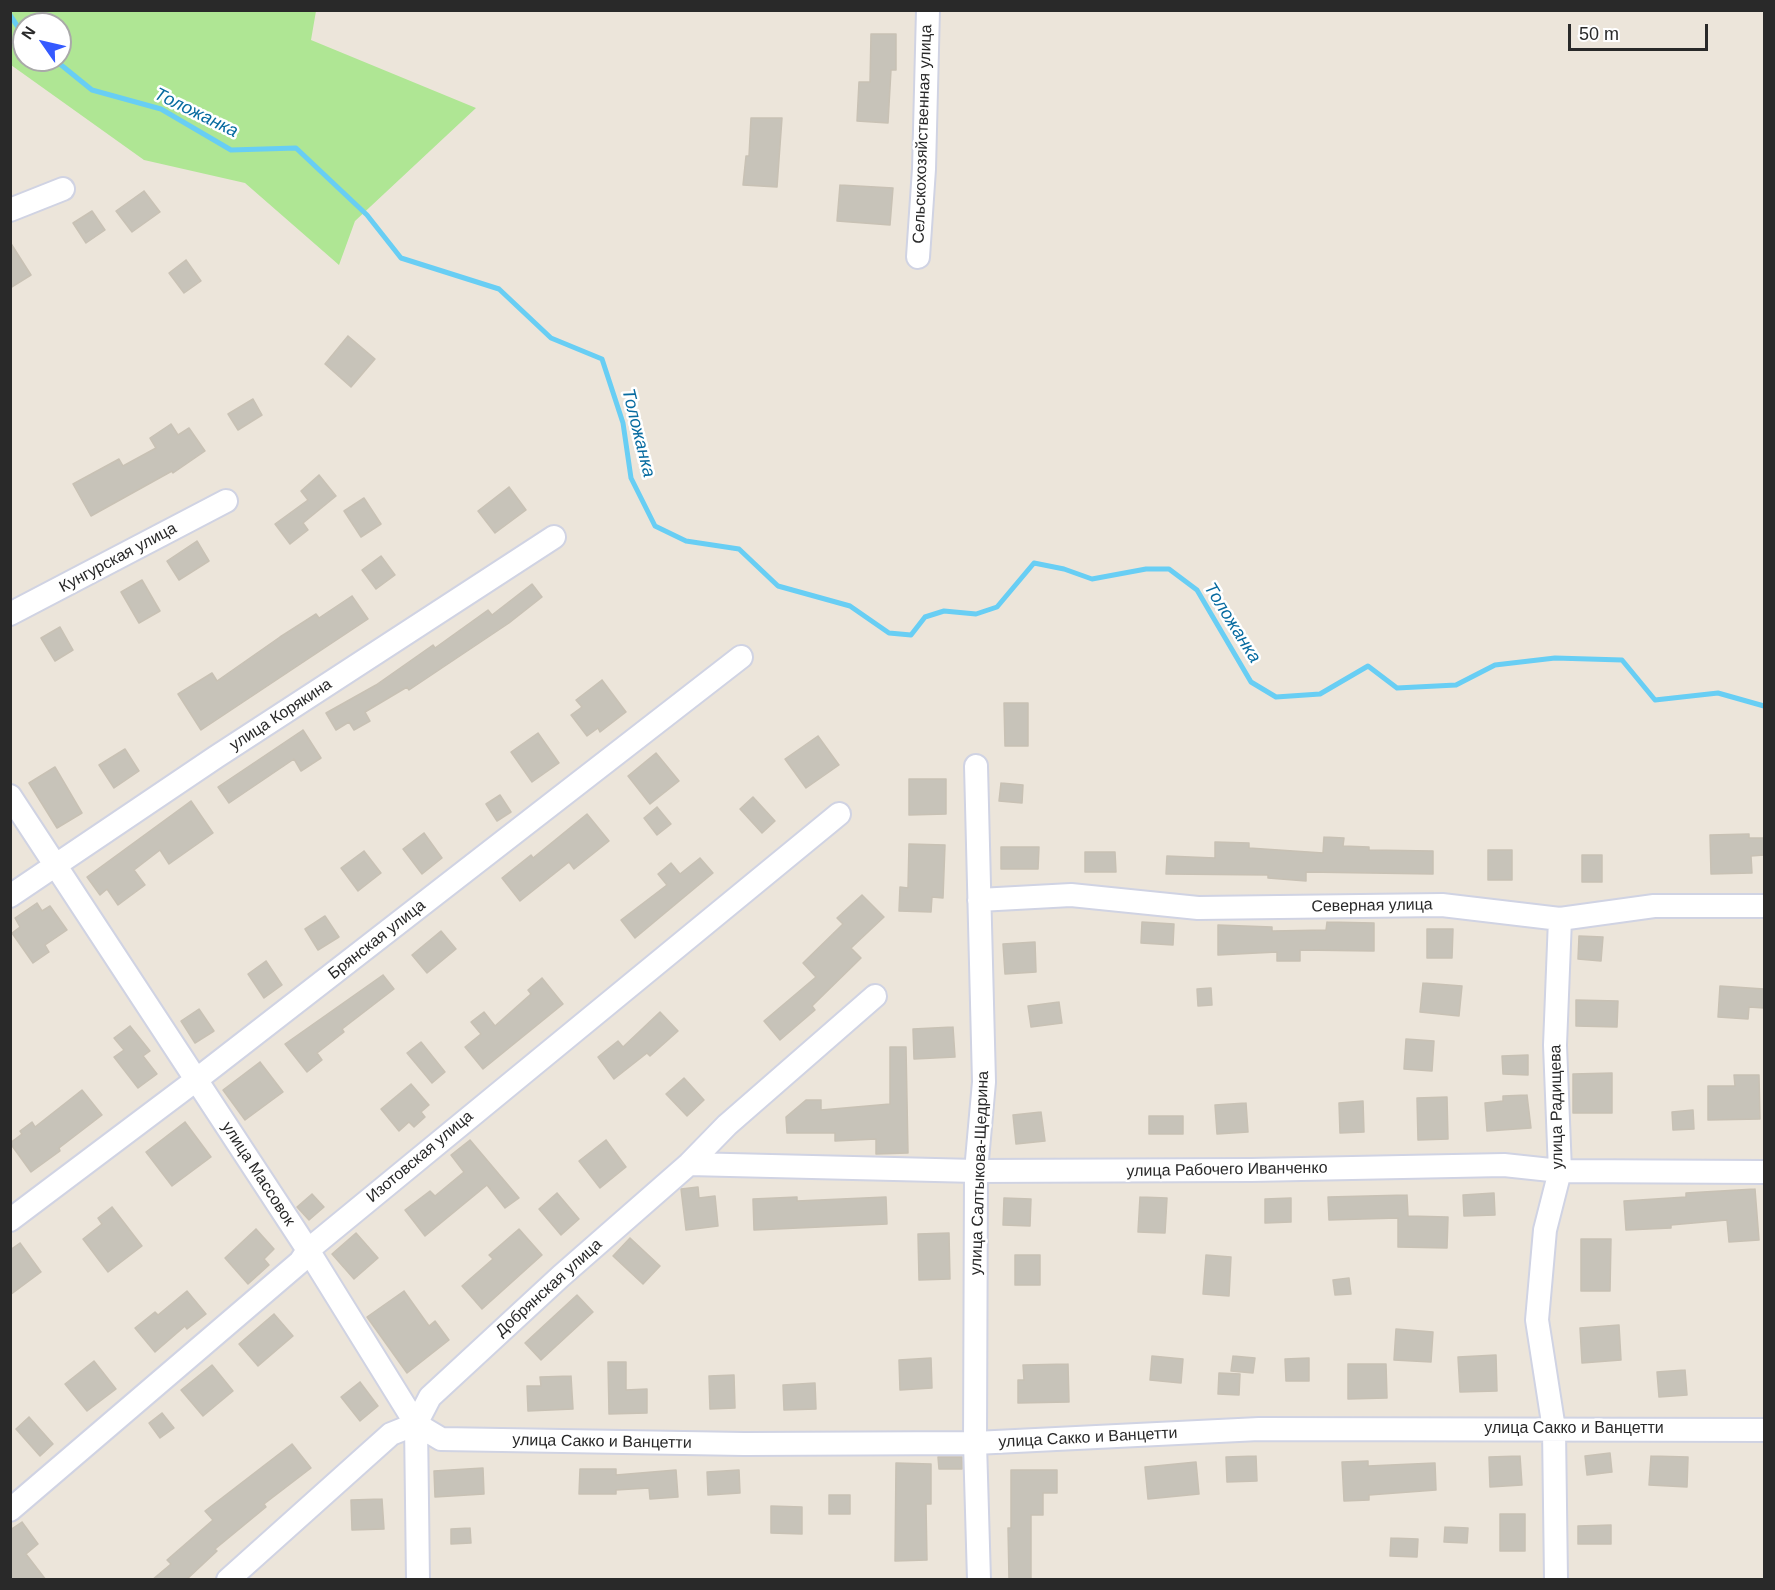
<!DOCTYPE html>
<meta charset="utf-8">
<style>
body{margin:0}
#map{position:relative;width:1775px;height:1590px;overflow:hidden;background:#ece5da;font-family:Arial,sans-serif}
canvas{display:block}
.frame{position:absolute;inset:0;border:12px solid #292929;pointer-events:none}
.north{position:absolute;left:12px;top:12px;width:60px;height:60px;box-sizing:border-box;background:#fff;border:2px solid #a9a9a9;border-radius:50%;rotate:304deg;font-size:16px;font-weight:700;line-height:24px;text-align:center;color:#292929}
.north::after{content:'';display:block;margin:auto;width:21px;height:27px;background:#355aff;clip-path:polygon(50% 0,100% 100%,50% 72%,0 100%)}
.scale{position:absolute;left:1568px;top:24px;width:140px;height:27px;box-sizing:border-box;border:3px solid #292929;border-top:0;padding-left:8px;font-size:18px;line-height:21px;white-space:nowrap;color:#292929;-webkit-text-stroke:4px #fff;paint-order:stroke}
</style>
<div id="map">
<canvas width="1775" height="1590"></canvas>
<div class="frame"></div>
<div class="north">N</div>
<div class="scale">50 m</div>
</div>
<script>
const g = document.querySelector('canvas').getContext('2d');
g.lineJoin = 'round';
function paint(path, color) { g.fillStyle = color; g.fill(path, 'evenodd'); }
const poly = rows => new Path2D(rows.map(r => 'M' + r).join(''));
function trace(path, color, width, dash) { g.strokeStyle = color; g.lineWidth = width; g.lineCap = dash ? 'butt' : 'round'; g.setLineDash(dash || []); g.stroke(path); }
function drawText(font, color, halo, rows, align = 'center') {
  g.font = font + ' Arial,sans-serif'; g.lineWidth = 5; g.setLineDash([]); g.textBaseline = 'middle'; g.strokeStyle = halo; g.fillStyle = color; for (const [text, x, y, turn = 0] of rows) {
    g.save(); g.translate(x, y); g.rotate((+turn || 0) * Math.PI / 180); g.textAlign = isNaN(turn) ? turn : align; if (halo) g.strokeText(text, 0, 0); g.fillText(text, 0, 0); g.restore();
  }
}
paint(poly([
 [11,10,316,11,311,40,476,108,355,221,339,265,245,183,144,160,11,65],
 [24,24,60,24,60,60,24,60]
]), '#afe694');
trace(poly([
 [10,15,24,36],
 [55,60,92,90,161,109,231,150,296,148,367,215,401,258,499,289,551,338,602,359,623,423,631,478,655,526,686,541,739,549,778,586,850,606,889,633,911,635,925,617,944,611,976,614,997,607,1034,563,1064,569,1092,579,1146,569,1169,569,1197,590,1251,682,1276,697,1320,694,1368,666,1397,688,1456,685,1495,665,1555,658,1622,660,1655,700,1718,693,1764,706]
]), '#68cef4', 5);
const building = poly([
 [871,34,896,34,896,70,891,70,888,123,857,121,859,82,870,82,871,34],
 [751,118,782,118,777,187,743,185,746,156,749,156,751,118],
 [840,185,893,188,890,225,837,221,840,185],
 [144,191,160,212,132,232,116,211,144,191],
 [92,211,105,230,86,243,73,223,92,211],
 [10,242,31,275,10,288,10,242],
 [186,260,201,281,184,293,169,273,186,260],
 [348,336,375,359,351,387,325,364,348,336],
 [253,399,262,415,238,430,228,414,253,399],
 [171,424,178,435,189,428,205,451,173,473,172,471,91,516,73,484,119,459,123,466,156,448,150,438,171,424],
 [319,475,336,496,303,523,308,530,290,544,275,524,308,500,301,491,319,475],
 [509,487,526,510,495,533,478,511,509,487],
 [364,498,381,524,361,537,344,511,364,498],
 [197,541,209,561,179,580,167,561,197,541],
 [381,556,395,575,376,589,362,570,381,556],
 [142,580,160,611,139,623,121,592,142,580],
 [532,584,542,597,509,623,409,690,407,687,365,712,370,721,354,730,349,722,336,730,326,713,376,685,433,645,435,648,488,610,492,615,532,584],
 [352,596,368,619,201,730,178,694,212,673,217,681,280,637,316,614,319,618,352,596],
 [60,627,73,650,55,661,41,638,60,627],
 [602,680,626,712,600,732,598,728,587,736,571,715,582,707,576,700,602,680],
 [1004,703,1028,703,1028,746,1005,746,1004,703],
 [303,730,321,758,301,771,294,759,229,803,218,787,303,730],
 [538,733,559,763,532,782,511,752,538,733],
 [818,736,839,765,806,788,785,759,818,736],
 [125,749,139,771,114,788,99,765,125,749],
 [656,753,679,781,650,804,628,776,656,753],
 [55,767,82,813,57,828,29,783,55,767],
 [909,779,946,779,946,814,909,815,909,779],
 [1001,783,1023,785,1022,803,999,801,1001,783],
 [500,795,511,812,497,821,486,804,500,795],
 [753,797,775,821,762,833,740,809,753,797],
 [191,801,213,833,169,864,160,850,134,870,145,885,118,905,107,889,100,895,87,877,191,801],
 [657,807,671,824,657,835,644,818,657,807],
 [587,814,609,841,574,869,569,862,520,901,502,878,531,855,533,858,587,814],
 [424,833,442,858,422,874,403,849,424,833],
 [1749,834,1749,838,1764,838,1764,855,1751,856,1752,873,1711,874,1710,835,1749,834],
 [1324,837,1344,838,1343,846,1369,847,1369,850,1433,851,1433,874,1306,872,1306,881,1268,878,1268,875,1166,874,1167,856,1215,858,1215,842,1249,843,1249,848,1323,853,1324,837],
 [909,844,945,845,943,898,932,897,931,912,899,911,900,887,908,888,909,844],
 [1001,847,1039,847,1038,869,1001,869,1001,847],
 [1488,850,1512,850,1512,880,1488,880,1488,850],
 [364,851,381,873,358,891,341,868,364,851],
 [1085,852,1115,852,1116,872,1085,872,1085,852],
 [1582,855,1602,855,1602,882,1582,882,1582,855],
 [700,858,713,873,635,938,621,920,667,885,658,874,671,863,680,874,700,858],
 [862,895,884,917,851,948,861,958,812,1006,815,1010,780,1040,764,1021,816,977,803,963,843,924,837,918,862,895],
 [37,903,42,911,50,906,67,930,45,945,49,952,33,963,12,933,20,927,15,918,37,903],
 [325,916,339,937,318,950,305,929,325,916],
 [1142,922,1174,924,1173,945,1141,943,1142,922],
 [1327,922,1374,923,1374,951,1300,950,1300,961,1277,961,1277,952,1218,955,1218,925,1272,927,1272,931,1326,930,1327,922],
 [1427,929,1453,929,1452,958,1427,958,1427,929],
 [441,931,456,949,427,973,412,955,441,931],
 [1579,936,1603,937,1601,961,1578,959,1579,936],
 [1035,942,1036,972,1005,974,1003,944,1035,942],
 [266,961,282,985,264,998,248,974,266,961],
 [383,975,394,989,342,1029,344,1032,317,1053,322,1060,307,1072,285,1044,383,975],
 [542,978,563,1004,483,1069,465,1047,481,1034,471,1022,484,1012,495,1026,531,994,528,990,542,978],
 [1423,983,1462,986,1459,1016,1420,1012,1423,983],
 [1720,986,1764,989,1764,1008,1749,1007,1748,1019,1718,1017,1720,986],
 [1211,988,1212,1005,1198,1006,1197,989,1211,988],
 [1576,1000,1618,1001,1617,1027,1576,1026,1576,1000],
 [1059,1002,1062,1023,1031,1027,1028,1006,1059,1002],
 [199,1009,214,1031,195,1043,181,1021,199,1009],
 [660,1012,678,1031,650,1056,647,1053,614,1079,598,1057,618,1041,623,1047,660,1012],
 [130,1026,150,1051,143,1056,157,1074,138,1088,114,1057,124,1050,114,1038,130,1026],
 [953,1027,955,1057,914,1059,913,1029,953,1027],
 [1406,1039,1434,1041,1432,1071,1404,1069,1406,1039],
 [421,1042,445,1072,432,1083,407,1053,421,1042],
 [890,1047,906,1047,908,1153,876,1154,876,1139,835,1141,835,1133,787,1133,786,1117,806,1100,821,1100,821,1110,890,1104,890,1047],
 [1528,1055,1528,1075,1503,1074,1502,1056,1528,1055],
 [260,1062,283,1092,245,1120,223,1090,260,1062],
 [1612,1073,1612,1113,1573,1113,1573,1074,1612,1073],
 [1734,1075,1759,1075,1760,1119,1708,1120,1708,1086,1735,1086,1734,1075],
 [684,1078,704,1100,687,1116,666,1094,684,1078],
 [411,1084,429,1105,421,1112,425,1117,414,1127,409,1122,399,1131,381,1109,411,1084],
 [82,1090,102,1115,59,1148,60,1151,31,1172,10,1143,22,1134,20,1131,32,1122,35,1127,82,1090],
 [1527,1095,1531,1128,1487,1131,1485,1103,1503,1101,1503,1096,1527,1095],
 [1447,1097,1448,1139,1418,1140,1417,1098,1447,1097],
 [1363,1101,1364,1132,1340,1133,1339,1103,1363,1101],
 [1246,1103,1248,1132,1217,1134,1215,1105,1246,1103],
 [1693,1110,1694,1129,1673,1130,1672,1112,1693,1110],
 [1041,1112,1045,1141,1016,1144,1013,1115,1041,1112],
 [1149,1116,1183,1116,1183,1134,1149,1134,1149,1116],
 [185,1122,211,1157,172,1186,146,1152,185,1122],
 [470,1140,519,1198,505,1208,487,1185,425,1236,405,1210,430,1191,435,1196,464,1172,451,1155,470,1140],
 [606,1140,626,1167,600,1188,579,1161,606,1140],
 [698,1187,699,1198,715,1196,718,1226,686,1230,681,1189,698,1187],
 [1755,1189,1759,1240,1729,1242,1727,1220,1671,1225,1671,1228,1626,1230,1624,1201,1686,1197,1686,1193,1703,1192,1755,1189],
 [557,1193,579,1219,561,1235,539,1209,557,1193],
 [1494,1193,1495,1215,1464,1216,1463,1195,1494,1193],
 [312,1194,324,1207,309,1220,297,1207,312,1194],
 [1407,1195,1408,1216,1448,1217,1447,1248,1398,1247,1398,1218,1329,1220,1328,1197,1407,1195],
 [797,1197,797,1201,886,1197,887,1224,754,1230,753,1199,797,1197],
 [1140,1197,1167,1198,1165,1233,1138,1232,1140,1197],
 [1004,1198,1031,1199,1030,1226,1003,1225,1004,1198],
 [1291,1198,1291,1222,1265,1223,1265,1199,1291,1198],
 [112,1207,142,1246,108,1272,83,1239,102,1224,98,1218,112,1207],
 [256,1229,274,1249,264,1259,269,1265,248,1284,225,1258,256,1229],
 [519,1229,542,1255,482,1309,462,1286,493,1259,489,1255,519,1229],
 [356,1233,378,1258,354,1279,332,1254,356,1233],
 [949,1233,950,1279,919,1280,918,1234,949,1233],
 [630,1238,660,1266,643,1284,613,1256,630,1238],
 [1581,1239,1611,1239,1610,1291,1581,1291,1581,1239],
 [20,1243,41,1272,10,1295,10,1250,20,1243],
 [1015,1255,1040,1255,1040,1285,1015,1285,1015,1255],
 [1206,1255,1231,1257,1229,1296,1203,1294,1206,1255],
 [1349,1278,1351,1294,1335,1295,1333,1280,1349,1278],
 [187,1291,206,1314,187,1329,185,1326,155,1352,135,1328,155,1312,158,1315,187,1291],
 [404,1291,429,1326,435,1321,449,1340,407,1373,367,1317,404,1291],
 [577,1295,593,1312,541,1360,525,1343,577,1295],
 [274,1314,293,1336,258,1366,239,1344,274,1314],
 [1619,1325,1621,1360,1582,1363,1580,1328,1619,1325],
 [1396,1329,1433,1332,1431,1362,1394,1360,1396,1329],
 [1496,1355,1497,1391,1460,1392,1458,1357,1496,1355],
 [1152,1356,1183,1359,1181,1383,1150,1380,1152,1356],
 [1233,1356,1255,1358,1253,1373,1231,1371,1233,1356],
 [931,1358,932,1388,900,1390,899,1360,931,1358],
 [1309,1358,1309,1381,1286,1381,1285,1359,1309,1358],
 [94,1361,116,1389,87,1411,65,1384,94,1361],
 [608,1362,626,1362,626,1390,647,1389,647,1413,609,1414,608,1362],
 [1068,1364,1069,1402,1018,1403,1018,1380,1024,1380,1023,1365,1068,1364],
 [1348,1364,1386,1364,1387,1398,1348,1399,1348,1364],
 [212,1365,233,1391,203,1416,181,1390,212,1365],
 [1685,1370,1687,1395,1659,1397,1657,1372,1685,1370],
 [1219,1373,1240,1374,1239,1395,1218,1394,1219,1373],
 [734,1375,735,1408,710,1409,709,1376,734,1375],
 [571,1376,573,1409,528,1411,527,1386,541,1386,540,1377,571,1376],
 [360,1382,378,1406,360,1421,341,1397,360,1382],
 [815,1383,816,1409,784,1410,783,1385,815,1383],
 [162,1413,174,1428,160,1438,149,1423,162,1413],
 [29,1417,53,1444,40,1456,16,1429,29,1417],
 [292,1444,311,1468,264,1504,266,1507,215,1549,217,1551,186,1580,152,1580,171,1564,167,1560,213,1520,205,1511,292,1444],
 [1610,1453,1612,1472,1587,1475,1585,1456,1610,1453],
 [1256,1456,1257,1481,1227,1482,1226,1457,1256,1456],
 [1520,1456,1522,1485,1490,1487,1489,1457,1520,1456],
 [1651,1456,1688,1457,1687,1487,1649,1485,1651,1456],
 [938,1457,962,1457,962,1469,939,1469,938,1457],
 [1368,1461,1368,1466,1435,1463,1436,1490,1369,1495,1369,1500,1344,1501,1342,1462,1368,1461],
 [1196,1462,1199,1494,1148,1499,1145,1467,1196,1462],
 [896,1463,931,1464,931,1504,926,1504,927,1560,895,1561,896,1463],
 [483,1468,484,1494,435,1497,434,1471,483,1468],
 [580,1469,616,1469,616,1475,676,1470,678,1497,650,1499,649,1488,616,1490,616,1494,579,1494,580,1469],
 [739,1470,740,1493,708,1495,707,1472,739,1470],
 [1011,1470,1057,1470,1057,1493,1043,1493,1043,1515,1031,1515,1031,1580,1009,1580,1008,1528,1011,1528,1011,1470],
 [829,1495,850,1495,850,1514,829,1514,829,1495],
 [382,1499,384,1529,352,1530,351,1500,382,1499],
 [771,1506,802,1507,802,1534,771,1533,771,1506],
 [1500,1514,1525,1514,1525,1551,1500,1551,1500,1514],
 [22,1522,38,1544,26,1554,46,1580,10,1580,10,1530,22,1522],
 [1611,1525,1611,1544,1578,1544,1578,1526,1611,1525],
 [1445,1527,1468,1528,1467,1543,1444,1542,1445,1527],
 [470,1528,471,1543,451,1544,451,1529,470,1528],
 [1391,1538,1418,1539,1417,1557,1390,1556,1391,1538]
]);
paint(building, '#c7c3b9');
trace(building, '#c8c1b4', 1.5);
const minor = poly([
 [10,210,63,189],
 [918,257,924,169,928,10],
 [10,614,226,501],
 [976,766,984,1082,976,1171,975,1443,979,1580],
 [10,796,308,1250,416,1424,418,1580],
 [10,896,216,757,554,537],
 [979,900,1071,895,1198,908,1442,905,1560,919,1654,906,1764,906],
 [689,1164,976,1171,1251,1170,1504,1165,1560,1171,1764,1172],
 [10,1220,196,1080,741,657],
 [416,1424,441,1439,744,1444,975,1443,1259,1429,1764,1430],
 [10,1510,300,1262,308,1250,839,814],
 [228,1580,391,1434,416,1424,430,1397,561,1276,689,1164,727,1125,875,996],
 [1556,1580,1554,1429,1537,1320,1545,1230,1560,1171,1555,1045,1560,919]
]);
trace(minor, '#d0d3e3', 26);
trace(minor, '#fff', 22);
drawText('16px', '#292929', '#fff', [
 ["Сельскохозяйственная улица",923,134,-88],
 ["Кунгурская улица",118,558,-28],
 ["улица Корякина",281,715,-33],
 ["Северная улица",1372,906,-1],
 ["Брянская улица",377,940,-38],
 ["улица Радищева",1557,1107,-91],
 ["Изотовская улица",420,1157,-40],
 ["улица Рабочего Иванченко",1227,1170,-1],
 ["улица Салтыкова-Щедрина",980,1173,-88],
 ["улица Массовок",258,1174,57],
 ["Добрянская улица",549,1288,-42],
 ["улица Сакко и Ванцетти",1574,1429],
 ["улица Сакко и Ванцетти",1088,1438,-3],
 ["улица Сакко и Ванцетти",602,1442,1]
]);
drawText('italic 18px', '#076ba0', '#fff', [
 ["Толожанка",196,113,26],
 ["Толожанка",638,433,76],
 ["Толожанка",1232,623,58]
]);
</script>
